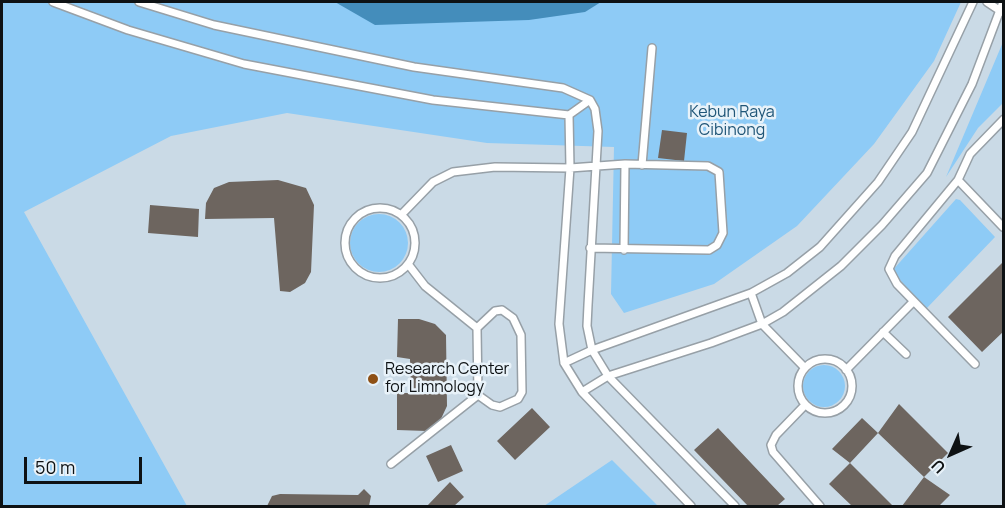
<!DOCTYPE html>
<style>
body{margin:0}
#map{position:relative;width:1005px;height:508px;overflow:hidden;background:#dbe5ec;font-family:Manrope,sans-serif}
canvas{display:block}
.frame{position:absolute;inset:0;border:3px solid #0e1214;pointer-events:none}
.north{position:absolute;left:921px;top:424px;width:60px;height:60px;-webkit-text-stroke:4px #e8f2f9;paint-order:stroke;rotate:225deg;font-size:16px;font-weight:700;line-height:24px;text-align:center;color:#0e1214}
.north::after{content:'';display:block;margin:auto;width:21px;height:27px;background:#0e1214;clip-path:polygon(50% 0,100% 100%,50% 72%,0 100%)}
.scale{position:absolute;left:24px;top:457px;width:118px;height:27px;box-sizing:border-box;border:3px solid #0e1214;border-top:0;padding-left:8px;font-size:18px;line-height:21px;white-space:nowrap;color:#0e1214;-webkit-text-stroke:4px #e8f2f9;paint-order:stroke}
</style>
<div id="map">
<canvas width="1005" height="508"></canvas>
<div class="frame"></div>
<div class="north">U</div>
<div class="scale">50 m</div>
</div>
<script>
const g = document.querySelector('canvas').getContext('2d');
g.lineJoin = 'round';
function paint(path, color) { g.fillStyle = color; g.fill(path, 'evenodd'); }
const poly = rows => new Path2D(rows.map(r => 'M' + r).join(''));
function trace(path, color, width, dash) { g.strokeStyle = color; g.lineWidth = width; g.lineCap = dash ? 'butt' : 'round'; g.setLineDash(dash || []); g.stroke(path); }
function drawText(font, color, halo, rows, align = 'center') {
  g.font = font + ' Manrope,sans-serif'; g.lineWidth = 5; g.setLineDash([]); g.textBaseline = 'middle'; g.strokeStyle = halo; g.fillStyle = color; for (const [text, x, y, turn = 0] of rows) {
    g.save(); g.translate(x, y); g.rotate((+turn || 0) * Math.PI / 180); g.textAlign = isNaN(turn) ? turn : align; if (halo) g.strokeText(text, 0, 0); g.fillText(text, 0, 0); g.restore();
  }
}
paint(poly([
 [2,2,1003,2,1003,506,2,506]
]), '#cadae6');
paint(poly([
 [2,2,961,2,934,61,874,144,797,226,714,284,624,313,611,294,614,147,487,143,287,113,171,136,24,212,187,506,2,506],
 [1003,42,1003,103,978,128,946,177],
 [956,199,960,200,995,237,926,309,892,271],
 '350 243a29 29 0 1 1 58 0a29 29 0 1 1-58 0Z',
 '803 386a21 21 0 1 1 42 0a21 21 0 1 1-42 0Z',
 [612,460,658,506,544,506]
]), '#8ecbf6');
paint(poly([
 [335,2,601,2,585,12,529,20,375,25]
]), '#448dbb');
paint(poly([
 [662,130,687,133,684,161,658,158],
 [278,180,306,188,314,205,311,272,305,283,290,292,280,291,274,218,205,219,206,203,214,188,229,182],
 [150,205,199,209,198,237,148,233],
 [1004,261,1004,331,982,352,948,317],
 [398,319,419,319,435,324,446,335,447,406,440,421,427,431,397,430,397,393,411,393,410,359,397,357],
 [899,404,948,453,924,477,878,433],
 [532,408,550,427,515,460,497,441],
 [862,418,878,433,850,463,893,506,852,506,829,484,850,463,832,449],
 [718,428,785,499,777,506,748,506,694,450],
 [451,445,463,471,438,482,426,456],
 [924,477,950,495,939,506,902,506],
 [450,482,464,497,454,506,427,506],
 [364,489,371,496,369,506,267,506,272,496,280,494,358,495]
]), '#6d655f');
const service = poly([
 [53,2,128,30,244,64,433,100,569,115,570,168,559,324,564,363,582,392,691,506],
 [139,2,214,25,414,67,563,88,590,100,595,109,598,131,588,305,587,326,592,350,608,376,735,506],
 [987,2,1002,12],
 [569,115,590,100],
 [642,165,652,48],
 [958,180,1003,227],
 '345 243a35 35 0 1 1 70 0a35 35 0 1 1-70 0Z',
 [401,215,433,182,453,172,495,167,570,168,625,164,708,166,719,172,723,233,717,245,709,250,590,248],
 [624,250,625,164],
 [751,293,762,324,805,368],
 [477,328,495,311,502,310,513,318,521,335,522,392,518,399,500,407,492,405,478,395],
 [883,332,906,354],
 '798 386a27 27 0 1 1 54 0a27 27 0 1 1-54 0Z',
 [564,363,592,350,751,293,787,273,820,247,878,182,912,132,973,2],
 [975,364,897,284,889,269,895,256,958,180,970,154,1004,119],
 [846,370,913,302],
 [582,392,608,376,711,343,762,324,783,312,841,266,882,225,927,173,972,84,1003,2],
 [805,405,776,435,771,445,773,452,820,506],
 [391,464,478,395,477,328,425,286,408,264]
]);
trace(service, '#97a0a7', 10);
trace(service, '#fff', 7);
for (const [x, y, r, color] of [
 [373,379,6,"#8e5015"]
]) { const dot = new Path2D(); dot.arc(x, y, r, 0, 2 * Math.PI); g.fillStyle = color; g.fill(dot); trace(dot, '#e8f2f9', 2); }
drawText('16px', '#205678', '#e8f2f9', [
 ["Kebun Raya",732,113],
 ["Cibinong",732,131]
]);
drawText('16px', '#0e1214', '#e8f2f9', [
 ["Research Center",385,370],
 ["for Limnology",385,388]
], 'left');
</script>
